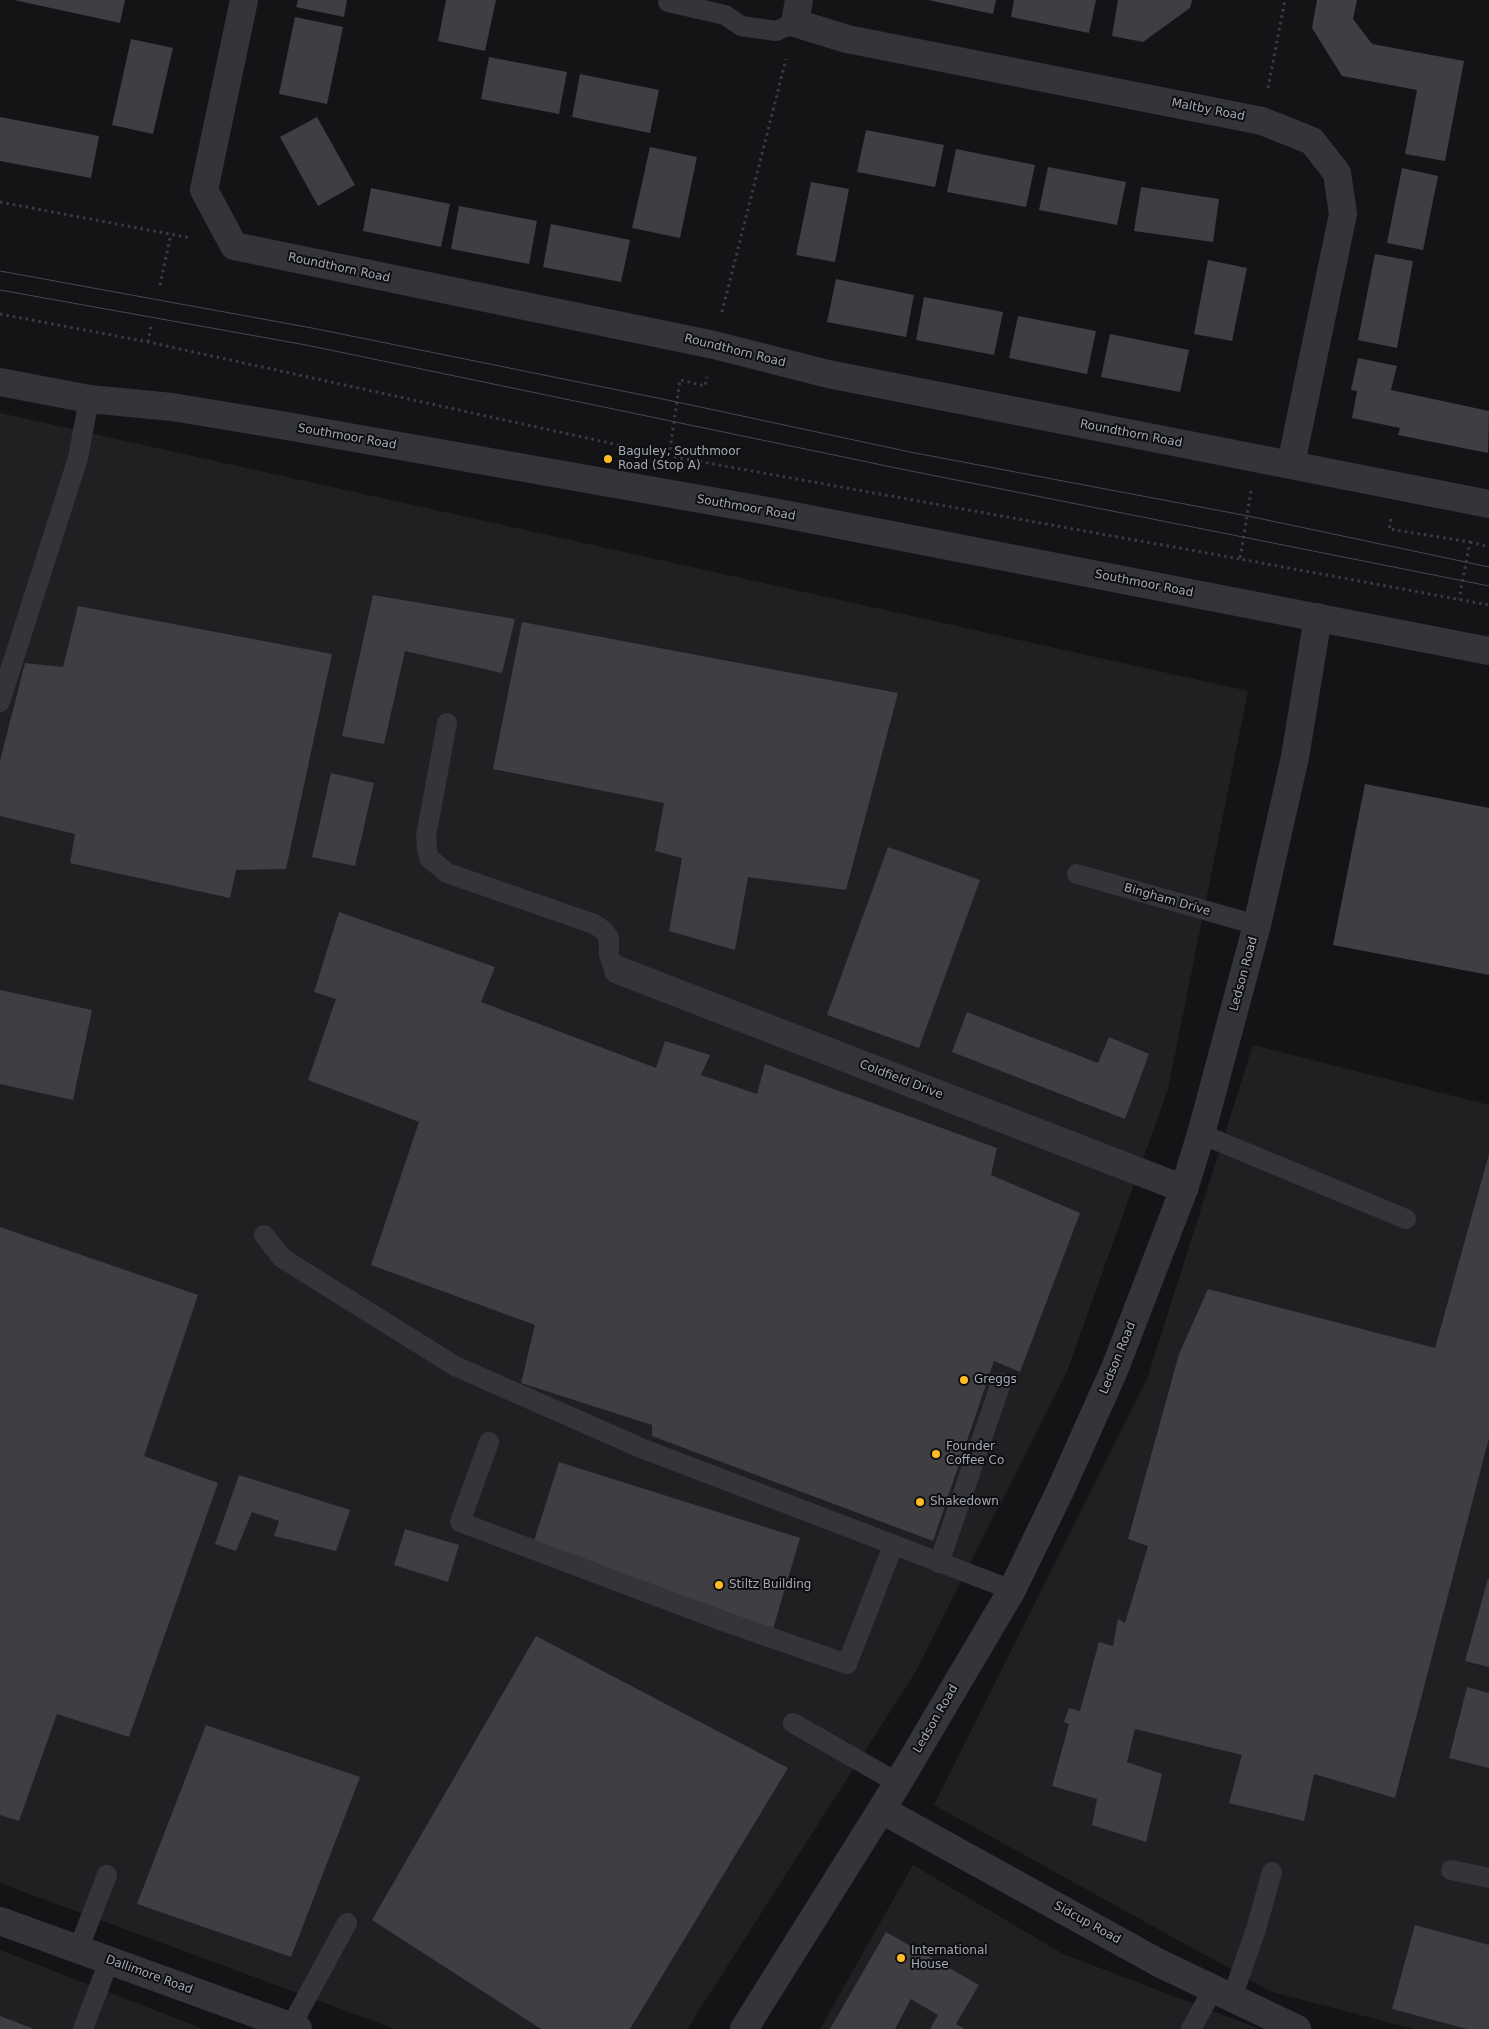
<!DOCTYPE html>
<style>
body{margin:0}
canvas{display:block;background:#141416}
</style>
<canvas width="1489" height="2029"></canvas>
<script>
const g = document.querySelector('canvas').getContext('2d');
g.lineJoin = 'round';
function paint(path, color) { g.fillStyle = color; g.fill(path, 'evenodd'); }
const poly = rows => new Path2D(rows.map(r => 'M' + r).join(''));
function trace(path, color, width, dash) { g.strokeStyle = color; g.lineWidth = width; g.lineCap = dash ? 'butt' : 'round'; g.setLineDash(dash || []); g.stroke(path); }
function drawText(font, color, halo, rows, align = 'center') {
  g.font = font + ' "DejaVu Sans",sans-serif'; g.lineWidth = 4; g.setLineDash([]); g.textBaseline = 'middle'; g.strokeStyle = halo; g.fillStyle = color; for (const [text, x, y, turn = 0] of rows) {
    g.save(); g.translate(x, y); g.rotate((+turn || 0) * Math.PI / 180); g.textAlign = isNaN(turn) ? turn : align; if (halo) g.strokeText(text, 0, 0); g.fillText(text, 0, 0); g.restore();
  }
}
paint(poly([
 [0,413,1248,691,1168,1089,1067,1371,916,1671,687,2029,395,2029,0,1883],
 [1253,1045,1489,1105,1489,2029,1414,2029,1272,1992,934,1805,1148,1376],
 [913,1865,1063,1954,1260,2029,820,2029],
 [0,1950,203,2029,0,2029]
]), '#202023');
paint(poly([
 [14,0,125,0,120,23],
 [298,0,347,0,344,17,296,7],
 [446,0,496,0,485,51,438,41],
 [928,0,996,0,993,14],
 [1014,0,1096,0,1089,33,1011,17],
 [1118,0,1192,0,1190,8,1143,42,1112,36],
 [1317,0,1357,0,1353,19,1372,44,1464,61,1445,161,1405,154,1417,90,1342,76,1312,28],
 [295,17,343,27,327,104,279,94],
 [131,39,173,48,153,134,112,125],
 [489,57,567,72,559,114,481,99],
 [580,74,659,90,650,133,572,117],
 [0,117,99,136,91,178,0,161],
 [317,117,355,185,318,206,280,137],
 [866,130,944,145,935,187,857,172],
 [650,147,697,157,680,238,632,228],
 [956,149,1035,165,1026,207,947,192],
 [1048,167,1126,182,1117,225,1039,210],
 [1402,168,1438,176,1423,250,1387,243],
 [811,182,849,189,835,262,796,255],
 [1141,187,1219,199,1213,242,1134,231],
 [371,188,450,204,441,247,363,231],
 [459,206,537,221,529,264,451,249],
 [551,224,630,240,621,282,543,267],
 [1375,254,1413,261,1397,348,1358,340],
 [1208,260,1247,268,1232,341,1194,334],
 [836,279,914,295,906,337,827,322],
 [924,297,1003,312,994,355,916,340],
 [1018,316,1096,331,1087,374,1009,358],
 [1110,334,1189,350,1180,392,1101,377],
 [1358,358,1397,366,1391,390,1489,411,1488,453,1398,435,1400,428,1352,418,1357,391,1351,390],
 [373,595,515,619,502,673,405,651,384,744,342,736],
 [78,606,332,654,286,869,236,870,230,898,70,863,75,834,0,816,0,761,25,663,63,667],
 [522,622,898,693,846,890,748,877,735,950,669,931,682,858,655,851,664,803,493,769],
 [331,773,374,783,355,866,312,857],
 [1365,784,1489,808,1489,975,1333,945],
 [888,847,980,880,919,1048,827,1015],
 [339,912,495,967,481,1002,656,1068,665,1041,710,1055,701,1075,757,1094,765,1064,997,1148,991,1175,1080,1213,1020,1372,994,1361,933,1541,652,1436,652,1425,521,1383,535,1325,371,1265,419,1122,308,1080,336,999,314,992],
 [0,990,92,1010,73,1100,0,1084],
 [967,1012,1098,1063,1109,1037,1149,1054,1125,1119,952,1052],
 [1489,1154,1489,1438,1395,1798,1314,1774,1304,1821,1229,1803,1242,1755,1135,1729,1127,1762,1162,1774,1146,1842,1092,1825,1097,1799,1052,1786,1069,1724,1064,1722,1069,1708,1080,1711,1099,1642,1113,1646,1118,1619,1125,1623,1148,1546,1128,1539,1179,1354,1208,1289,1435,1348],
 [0,1227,198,1295,144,1456,218,1483,129,1737,57,1714,19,1821,0,1815],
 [559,1462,800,1538,773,1629,534,1541],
 [239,1475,350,1510,336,1551,274,1536,279,1521,252,1512,236,1551,215,1544],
 [405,1529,459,1545,448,1582,394,1565],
 [1488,1579,1489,1579,1489,1667,1465,1661],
 [536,1636,788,1768,630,2029,541,2029,372,1920],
 [1467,1687,1489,1693,1489,1768,1449,1758],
 [206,1725,360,1777,291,1957,137,1904],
 [1415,1925,1489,1945,1489,2029,1467,2029,1392,2009],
 [886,1932,979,1985,956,2024,965,2029,930,2029,938,2015,911,1999,895,2029,830,2029],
 [0,2016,34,2029,0,2029]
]), '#3e3e43');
trace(poly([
 [1268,88,1285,0],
 [0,202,191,238],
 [160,285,171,234],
 [722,312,786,59],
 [0,314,148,342,669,456,1240,559],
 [148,342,151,326],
 [669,456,680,380,705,386,707,377],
 [1251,491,1240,559,1489,605],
 [1391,519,1389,529,1470,542,1459,599],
 [1470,542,1489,547]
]), '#3a3c42', 3, [2.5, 4]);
trace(poly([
 [668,2,725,15,741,26,776,31,795,23],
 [0,702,78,458,89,399],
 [447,723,426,836,427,849,429,858,447,873,594,924,603,930,609,938,609,955,613,966,618,970],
 [1077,874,1257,925],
 [1201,1134,1406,1219],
 [264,1235,282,1258,455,1366,641,1448,1012,1590],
 [489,1442,460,1522,717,1619,847,1664,893,1546],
 [939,1563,1001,1383],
 [793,1723,898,1783],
 [1451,1870,1489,1878],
 [78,1950,107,1875],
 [1232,1998,1256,1929,1272,1872],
 [291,2026,347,1923],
 [83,2029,109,1961],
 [1191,2029,1213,1989]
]), '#34353b', 20);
trace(poly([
 [244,0,204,190,234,246,714,345,828,374,1489,504],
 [799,0,795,23,847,39,1262,121,1312,141,1337,173,1343,214,1291,464],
 [618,970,1184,1189],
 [882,1810,1159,1963,1297,2029],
 [0,1921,298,2029]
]), '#34353b', 28);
trace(poly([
 [0,382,89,399,172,407,281,425,768,511,1489,651],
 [744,2029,898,1783,1012,1590,1060,1491,1115,1368,1184,1189,1201,1134,1257,925,1295,757,1318,617]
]), '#34353b', 28);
trace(poly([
 [0,271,312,328,677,402,910,452,1248,516,1489,567],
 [0,290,306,345,901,469,1489,586]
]), '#474950', 1);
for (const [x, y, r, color] of [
 [608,459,5,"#ffbc23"],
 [964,1380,5,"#ffbc23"],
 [936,1454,5,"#ffbc23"],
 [920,1502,5,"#ffbc23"],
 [719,1585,5,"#ffbc23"],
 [901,1958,5,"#ffbc23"]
]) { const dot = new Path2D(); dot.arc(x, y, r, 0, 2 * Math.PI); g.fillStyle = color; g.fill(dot); trace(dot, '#0f0f11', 2); }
drawText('12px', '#a4a9b7', '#0f0f11', [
 ["Maltby Road",1208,110,11],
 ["Roundthorn Road",339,268,12],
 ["Roundthorn Road",735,351,14],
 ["Roundthorn Road",1131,434,11],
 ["Southmoor Road",347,437,10],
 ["Southmoor Road",746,508,10],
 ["Southmoor Road",1144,584,11],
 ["Bingham Drive",1167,900,16],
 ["Ledson Road",1244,974,-75],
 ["Coldfield Drive",901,1080,21],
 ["Ledson Road",1118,1358,-68],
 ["Ledson Road",936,1719,-60],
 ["Sidcup Road",1087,1923,29],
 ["Dallimore Road",149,1975,20]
]);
drawText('12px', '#a4a9b7', '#0f0f11', [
 ["Baguley, Southmoor",618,452],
 ["Road (Stop A)",618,466],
 ["Greggs",974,1380],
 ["Founder",946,1447],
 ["Coffee Co",946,1461],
 ["Shakedown",930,1502],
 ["Stiltz Building",729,1585],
 ["International",911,1951],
 ["House",911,1965]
], 'left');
</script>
